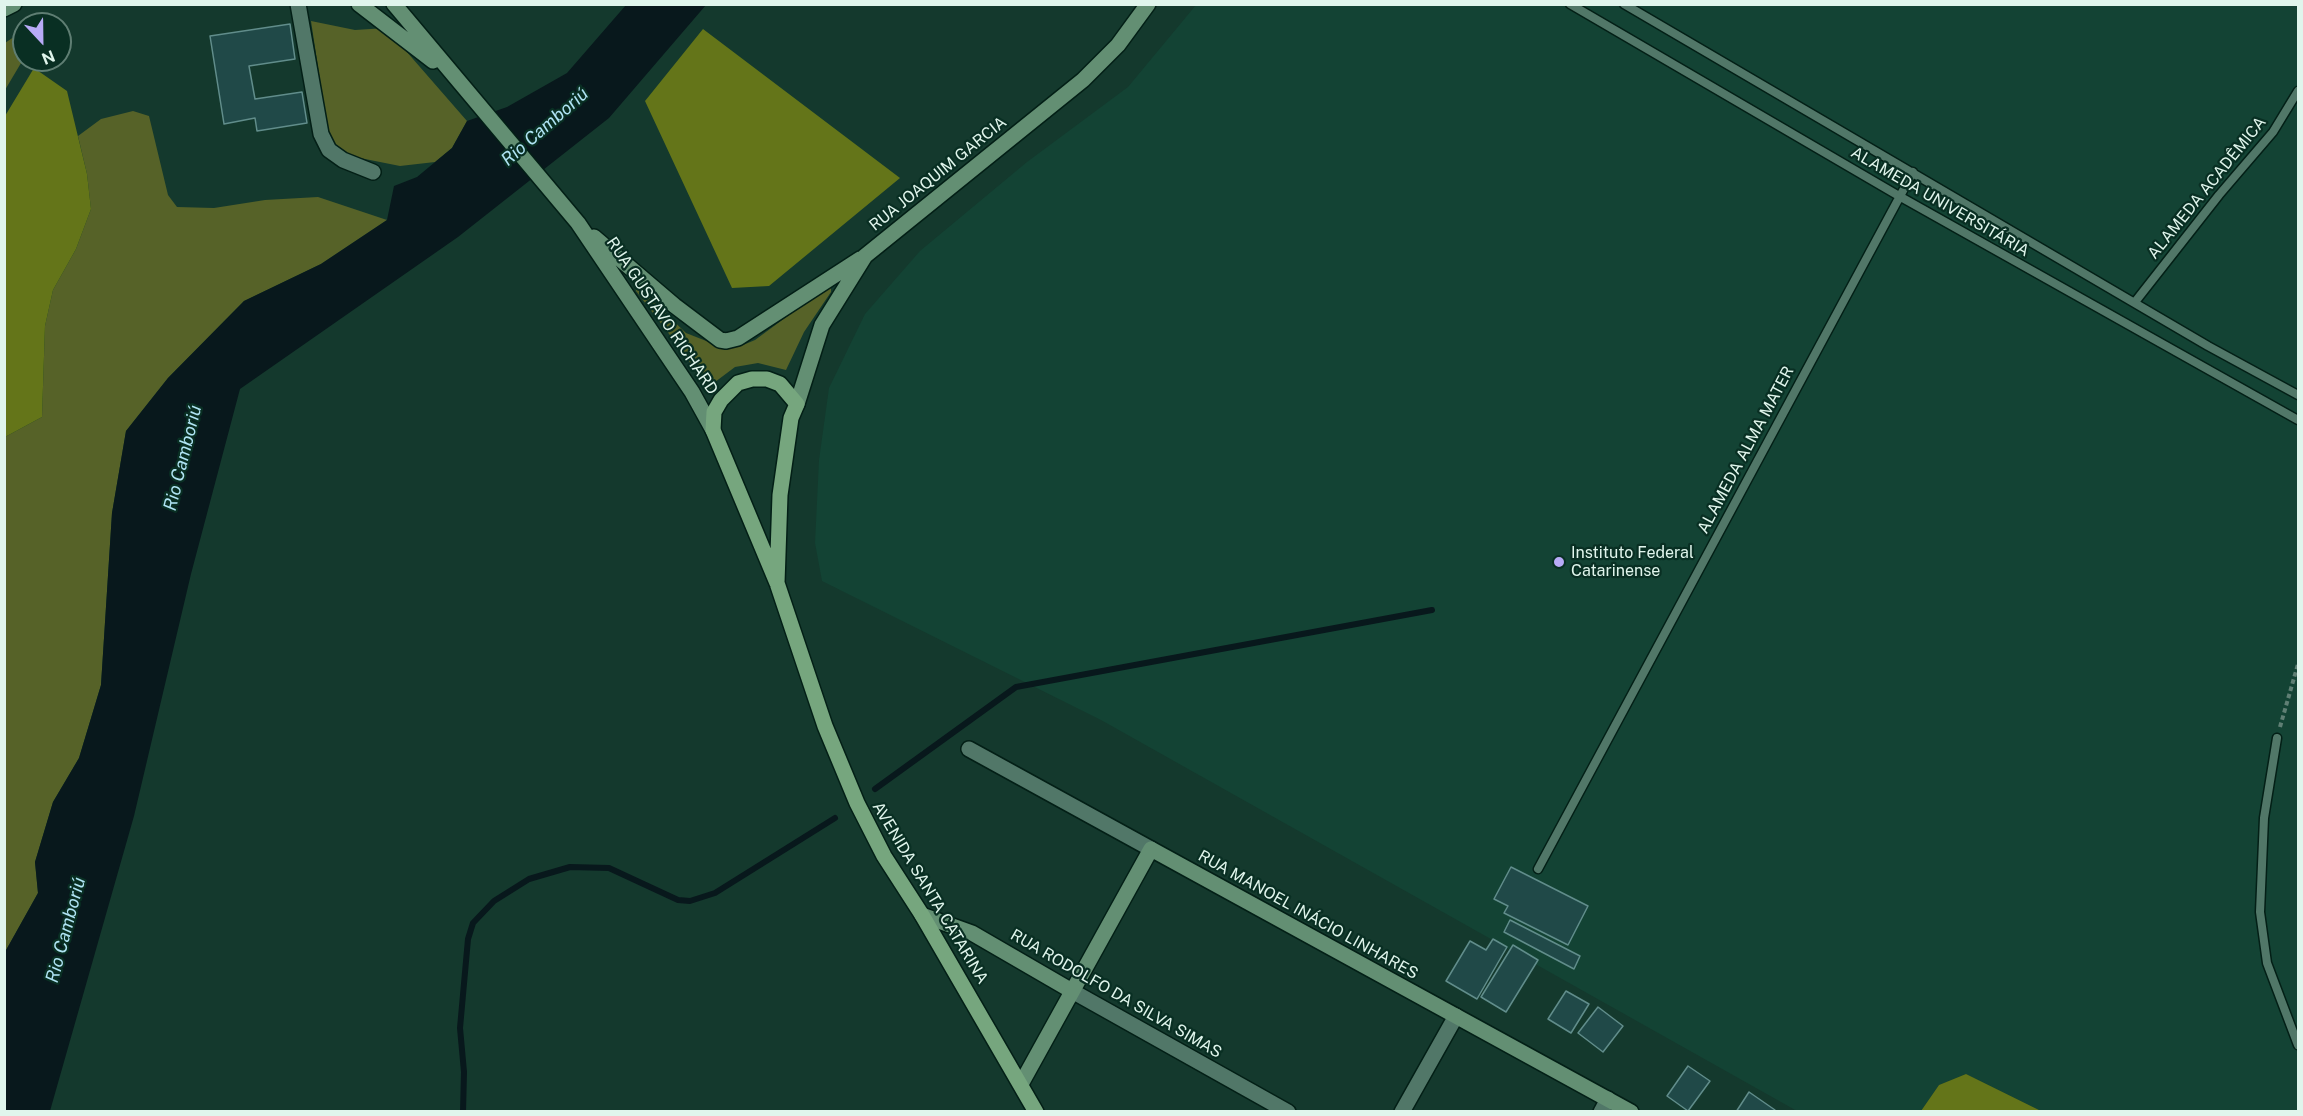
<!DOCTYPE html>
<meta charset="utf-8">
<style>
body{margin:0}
#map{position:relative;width:2303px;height:1116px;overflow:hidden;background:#14392d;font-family:"Public Sans",sans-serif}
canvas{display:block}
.frame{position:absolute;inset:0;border:6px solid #e0f5ec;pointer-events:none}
.north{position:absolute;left:12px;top:12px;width:60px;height:60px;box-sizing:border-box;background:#092f23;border:2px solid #5f7e73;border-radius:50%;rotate:158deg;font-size:16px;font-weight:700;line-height:24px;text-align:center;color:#e0f5ec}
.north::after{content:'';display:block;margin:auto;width:21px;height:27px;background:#b8abf7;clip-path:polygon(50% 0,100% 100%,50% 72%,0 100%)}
</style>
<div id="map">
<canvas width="2303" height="1116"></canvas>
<div class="frame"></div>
<div class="north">N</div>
</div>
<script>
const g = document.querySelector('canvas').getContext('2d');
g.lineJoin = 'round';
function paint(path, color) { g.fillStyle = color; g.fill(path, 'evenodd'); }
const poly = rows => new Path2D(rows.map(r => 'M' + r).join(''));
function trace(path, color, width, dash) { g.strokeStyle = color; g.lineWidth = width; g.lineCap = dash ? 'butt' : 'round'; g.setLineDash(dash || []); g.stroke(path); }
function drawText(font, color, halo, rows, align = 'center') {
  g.font = font + ' "Public Sans",sans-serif'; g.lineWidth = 4.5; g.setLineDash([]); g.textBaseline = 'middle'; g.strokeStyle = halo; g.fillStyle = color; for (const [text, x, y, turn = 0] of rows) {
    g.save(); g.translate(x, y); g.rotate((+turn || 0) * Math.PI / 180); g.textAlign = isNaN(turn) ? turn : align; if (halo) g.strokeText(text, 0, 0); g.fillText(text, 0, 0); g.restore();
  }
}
paint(poly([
 [1196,5,2298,5,2298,1111,2041,1111,1966,1074,1939,1085,1921,1111,1797,1111,1101,720,822,581,815,543,819,460,829,388,865,314,920,251,1027,162,1128,87]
]), '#134334');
paint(poly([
 [311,21,355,30,386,28,467,121,452,148,435,162,400,166,340,154,329,140],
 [24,30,24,58,5,90,5,43],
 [133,111,149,116,168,195,177,207,214,208,265,200,318,197,387,220,321,264,244,301,168,378,126,431,112,513,101,685,79,758,53,802,35,862,38,893,5,952,5,437,42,417,45,326,53,290,76,249,91,209,87,174,78,136,101,119],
 [635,284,686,333,719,346,743,345,755,340,831,284,831,292,804,332,786,370,758,363,735,367,715,382,708,393,686,356,636,291]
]), '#566228');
paint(poly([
 [703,29,900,178,769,286,732,288,645,101],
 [34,68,67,91,87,174,91,209,76,249,53,290,45,326,42,417,5,437,5,116],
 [1966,1074,2041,1111,1921,1111,1939,1085]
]), '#647519');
paint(poly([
 [626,5,706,5,609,118,458,237,240,389,191,574,134,816,50,1111,5,1112,5,952,38,893,35,862,53,802,79,758,101,685,112,513,126,431,168,378,244,301,321,264,387,220,394,186,417,177,452,148,467,121,507,107,567,73]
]), '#08181c');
trace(poly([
 [875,789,1016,687,1432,610],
 [463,1112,464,1072,460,1028,468,939,473,923,494,901,529,879,570,867,609,868,678,900,690,901,715,893,835,818]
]), '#08181c', 6);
const building = poly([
 [290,24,295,59,249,66,255,99,302,92,307,123,257,131,255,118,224,124,210,36,290,24],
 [1511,867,1588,906,1568,945,1504,913,1508,906,1494,899,1511,867],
 [1510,920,1580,956,1574,969,1504,932,1510,920],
 [1493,939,1507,947,1477,999,1446,981,1470,941,1486,950,1493,939],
 [1513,945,1538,960,1506,1012,1481,997,1513,945],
 [1566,991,1589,1004,1571,1033,1548,1019,1566,991],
 [1598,1007,1623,1026,1603,1052,1578,1033,1598,1007],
 [1688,1066,1710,1081,1688,1111,1667,1096,1688,1066],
 [1749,1092,1775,1110,1774,1112,1736,1112,1749,1092]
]);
paint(building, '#204948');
trace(building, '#618d8b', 1.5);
const lane = poly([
 [1570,4,1899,196,2298,420],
 [1624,4,2208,346,2298,395],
 [2135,302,2219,195,2273,132,2298,91],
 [2277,738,2264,818,2260,912,2267,963,2298,1045],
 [1538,869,1913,172]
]);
const street = poly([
 [298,4,321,134,329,150,343,160,373,172],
 [969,749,1151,849],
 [1072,991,1288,1112],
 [1402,1112,1456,1016],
 [1601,1112,1608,1099]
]);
const secondary = poly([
 [359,4,433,61],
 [394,4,578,223,692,392,713,430],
 [4,9,14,4],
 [594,237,675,306,720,340,726,341,738,338,860,259],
 [797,404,822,325,865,256,1083,80,1118,45,1148,4],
 [922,915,972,933,1072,991],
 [1021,1084,1151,849,1631,1112]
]);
const primary = poly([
 [777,583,780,495,791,418,797,404,780,384,767,379,752,379,738,383,721,400,714,412,713,430,777,583,825,726,857,803,884,856,922,915,1036,1112]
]);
trace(lane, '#031f16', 11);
trace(street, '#031f16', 18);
trace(secondary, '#031f16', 18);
trace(primary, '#031f16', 18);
trace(poly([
 [2280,727,2298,664]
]), '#5f7f74', 4, [4.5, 3]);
trace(lane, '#517768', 8);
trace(street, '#517768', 15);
trace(secondary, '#638f73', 15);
trace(primary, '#76a67e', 15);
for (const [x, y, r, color] of [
 [1559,562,6,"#b8abf7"]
]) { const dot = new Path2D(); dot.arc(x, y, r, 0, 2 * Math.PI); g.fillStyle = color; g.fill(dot); trace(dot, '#092f23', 2); }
drawText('16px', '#e0f5ec', '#092f23', [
 ["RUA JOAQUIM GARCIA",938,174,-39],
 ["ALAMEDA ACADÊMICA",2207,188,-51],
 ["ALAMEDA UNIVERSITÁRIA",1940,202,30],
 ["RUA GUSTAVO RICHARD",662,316,56],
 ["ALAMEDA ALMA MATER",1746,450,-62],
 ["AVENIDA SANTA CATARINA",930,893,59],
 ["RUA MANOEL INÁCIO LINHARES",1308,915,29],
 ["RUA RODOLFO DA SILVA SIMAS",1116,994,30]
]);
drawText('16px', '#e0f5ec', '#092f23', [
 ["Instituto Federal",1571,553],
 ["Catarinense",1571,571]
], 'left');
drawText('italic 18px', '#b0e4f4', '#092f23', [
 ["Rio Camboriú",545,127,-41],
 ["Rio Camboriú",183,458,-76],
 ["Rio Camboriú",66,930,-75]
]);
</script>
